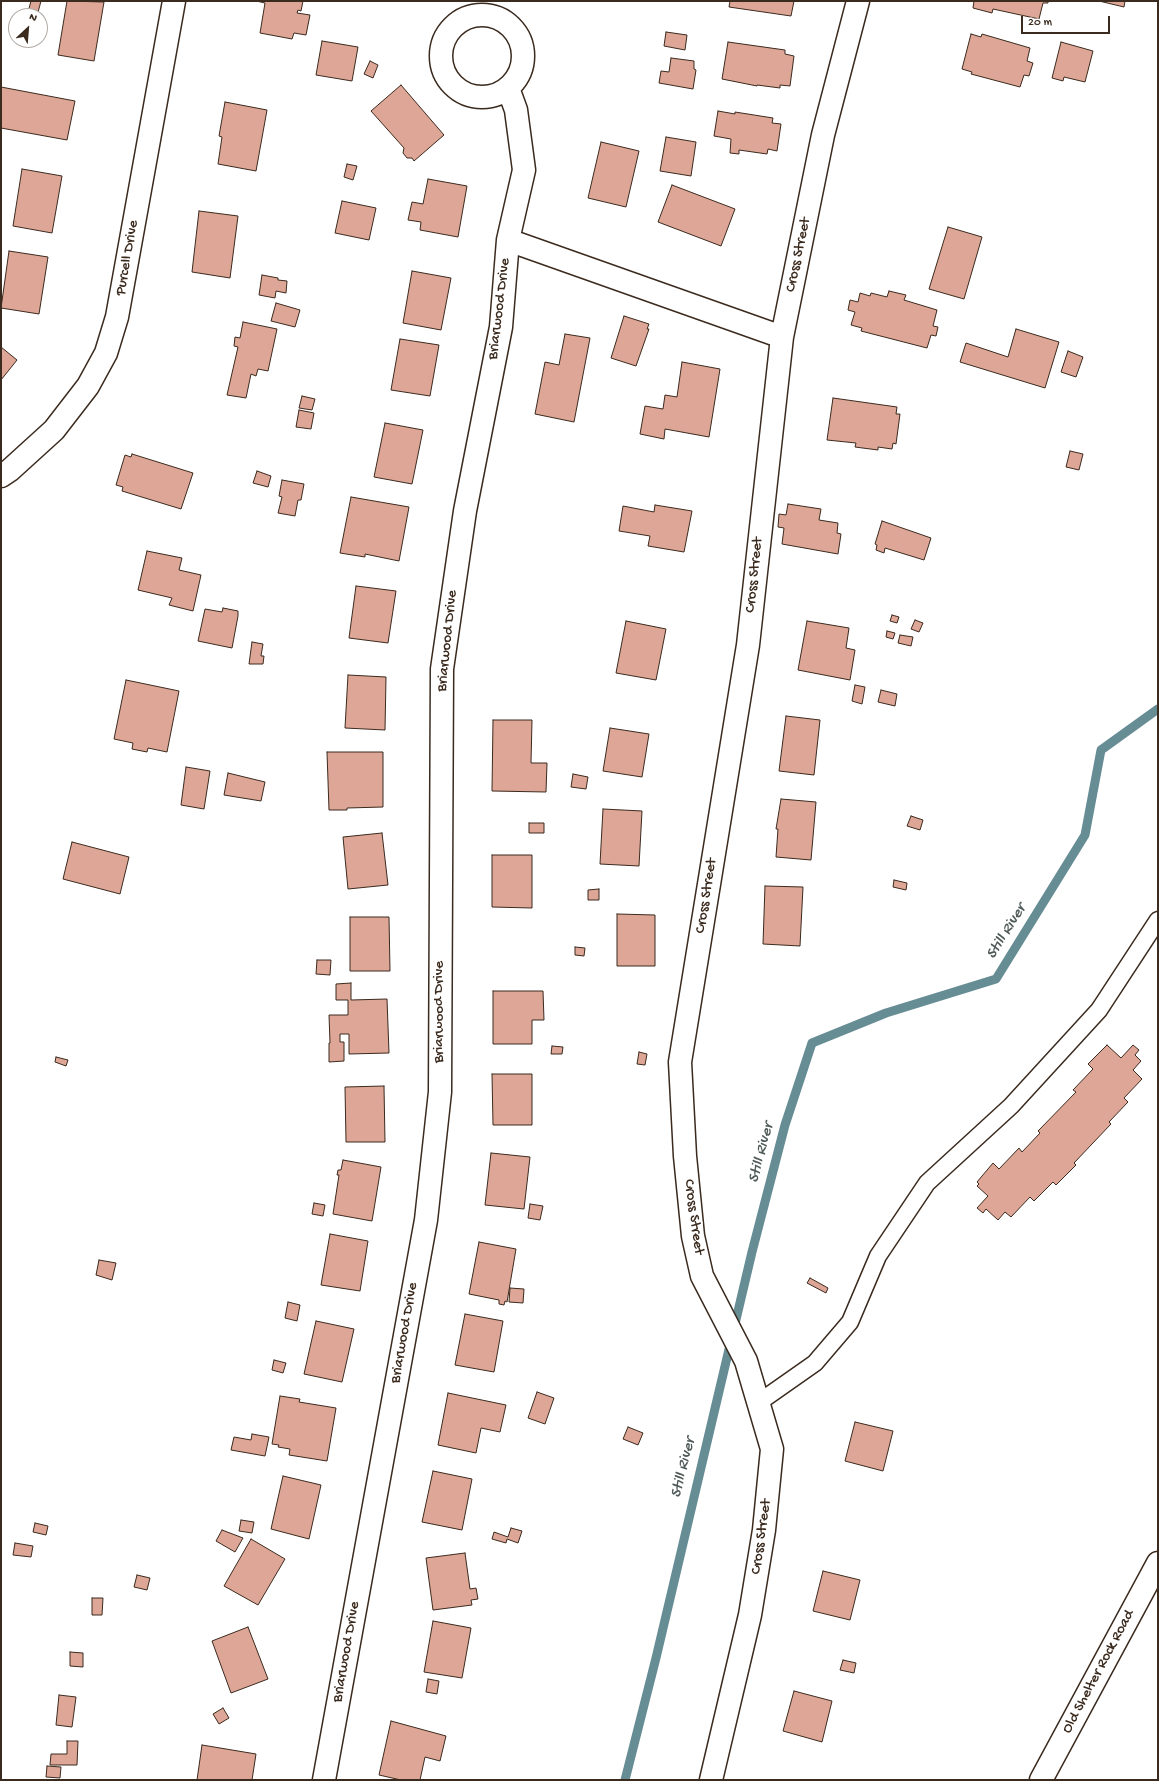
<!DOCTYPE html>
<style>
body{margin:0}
#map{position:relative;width:1159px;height:1781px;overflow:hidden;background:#fff;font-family:"Gochi Hand",sans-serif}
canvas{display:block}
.frame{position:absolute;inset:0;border:2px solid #3b2a1e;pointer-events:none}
.north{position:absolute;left:8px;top:8px;width:40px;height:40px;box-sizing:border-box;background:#fff;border:1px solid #b1aaa5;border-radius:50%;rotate:26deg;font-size:11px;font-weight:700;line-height:16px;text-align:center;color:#3b2a1e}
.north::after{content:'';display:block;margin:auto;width:14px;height:18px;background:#3b2a1e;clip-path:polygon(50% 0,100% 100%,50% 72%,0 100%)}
.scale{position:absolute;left:1021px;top:16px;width:89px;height:18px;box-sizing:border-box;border:2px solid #3b2a1e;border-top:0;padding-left:5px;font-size:12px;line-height:14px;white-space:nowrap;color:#3b2a1e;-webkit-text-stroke:3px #fff;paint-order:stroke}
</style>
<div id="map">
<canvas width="1159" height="1781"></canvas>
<div class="frame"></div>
<div class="north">N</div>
<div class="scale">20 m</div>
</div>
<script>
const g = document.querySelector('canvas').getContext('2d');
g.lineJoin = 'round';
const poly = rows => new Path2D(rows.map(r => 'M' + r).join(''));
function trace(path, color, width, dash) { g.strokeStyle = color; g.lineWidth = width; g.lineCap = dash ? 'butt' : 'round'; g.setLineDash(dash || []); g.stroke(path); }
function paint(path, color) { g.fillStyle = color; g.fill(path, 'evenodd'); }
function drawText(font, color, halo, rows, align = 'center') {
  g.font = font + ' "Gochi Hand",sans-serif'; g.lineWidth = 3.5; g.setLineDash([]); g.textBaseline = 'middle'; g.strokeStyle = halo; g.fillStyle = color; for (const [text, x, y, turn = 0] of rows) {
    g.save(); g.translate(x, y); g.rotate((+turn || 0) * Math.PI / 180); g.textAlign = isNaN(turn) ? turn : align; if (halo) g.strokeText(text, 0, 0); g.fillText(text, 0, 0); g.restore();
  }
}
trace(poly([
 [625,1780,656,1658,752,1252,785,1125,812,1043,886,1013,996,979,1085,835,1101,750,1158,709]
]), '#668c94', 9);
const building = poly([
 [31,1,41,1,37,16,27,16,31,1],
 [67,1,104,2,94,61,58,55,67,1],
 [256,1,303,1,301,11,298,10,297,13,310,15,306,35,294,33,292,39,260,33,265,3,256,1],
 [730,1,794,1,791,16,729,7,730,1],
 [974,1,1048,1,1048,3,1043,3,1039,19,993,9,992,13,973,8,974,1],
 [1099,1,1125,1,1124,7,1099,1],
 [666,32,687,35,685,50,664,46,666,32],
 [971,34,981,37,982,34,1030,48,1027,61,1033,63,1029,76,1024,75,1020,87,971,74,972,72,962,69,971,34],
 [322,41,358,47,352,81,316,75,322,41],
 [728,42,785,50,785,54,794,56,790,86,780,85,780,88,757,85,757,86,722,79,728,42],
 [1061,42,1093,51,1085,82,1064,77,1063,81,1052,78,1061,42],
 [671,58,694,61,694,69,696,70,693,89,659,83,661,71,669,72,671,58],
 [370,61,378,65,373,78,364,74,370,61],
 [401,85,444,135,414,161,412,158,407,158,403,153,404,148,371,111,401,85],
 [1,87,75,101,67,140,1,128,1,87],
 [225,102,267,110,256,171,218,164,222,137,219,136,225,102],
 [718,111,735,114,735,112,773,118,772,123,781,124,777,151,768,149,767,154,739,150,739,154,730,153,731,139,714,136,718,111],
 [666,137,696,142,691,176,660,171,666,137],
 [601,142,639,151,626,207,588,198,601,142],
 [347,164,357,166,353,180,344,177,347,164],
 [22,169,62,176,52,233,13,226,22,169],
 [428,179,467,186,458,237,420,230,421,222,408,220,412,202,423,204,428,179],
 [672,185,735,209,721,246,658,222,672,185],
 [342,201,376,208,369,240,335,233,342,201],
 [199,211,238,216,230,278,192,272,199,211],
 [948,227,982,237,964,299,929,289,948,227],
 [9,251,48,257,39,314,1,308,9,251],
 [412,271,451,278,441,330,403,323,412,271],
 [262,275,278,278,278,280,287,281,286,293,276,291,275,298,259,295,262,275],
 [889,291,906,295,904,300,937,310,933,326,938,327,936,336,931,335,927,348,861,331,862,328,851,325,855,312,848,310,850,300,858,302,860,293,870,296,871,293,887,297,889,291],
 [276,303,300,310,295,327,271,321,276,303],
 [624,316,649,324,647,329,649,329,636,366,611,358,624,316],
 [243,322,277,329,268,371,258,369,256,376,251,374,246,398,227,395,238,347,234,346,235,337,240,338,243,322],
 [1016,329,1059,342,1045,388,960,362,966,343,1008,357,1016,329],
 [565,334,590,338,574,422,535,414,545,362,559,365,565,334],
 [400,339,439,345,430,396,391,390,400,339],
 [1,347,17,360,1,380,1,347],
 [1068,351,1083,357,1076,377,1061,372,1068,351],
 [682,362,720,369,709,437,665,429,664,439,640,434,645,406,663,409,665,395,677,397,682,362],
 [302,396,315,399,312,410,299,408,302,396],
 [833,398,897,407,896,414,900,414,896,444,893,443,892,449,878,447,878,450,855,447,856,443,827,440,833,398],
 [299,410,314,413,311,429,296,427,299,410],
 [385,423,423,430,412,484,374,477,385,423],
 [1070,451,1083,454,1079,470,1066,467,1070,451],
 [132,454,193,473,181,509,122,491,123,487,116,485,125,455,131,457,132,454],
 [257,471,271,476,268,487,253,483,257,471],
 [282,480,304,484,301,500,298,500,295,516,278,513,282,497,279,496,282,480],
 [351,497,409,507,399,561,365,554,365,557,340,553,351,497],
 [788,504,821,509,819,520,838,523,837,533,841,534,838,554,782,544,784,528,778,527,779,514,786,515,788,504],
 [655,505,692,511,684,552,648,546,650,536,619,531,623,506,654,512,655,505],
 [882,521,931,538,924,560,885,548,884,553,876,550,877,545,875,544,882,521],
 [147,551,182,558,179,570,201,575,193,611,169,605,172,598,138,590,147,551],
 [356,586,396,591,388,643,349,638,356,586],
 [223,608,238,611,238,616,232,648,198,641,205,609,222,612,223,608],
 [892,615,899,617,897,623,890,621,892,615],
 [915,620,923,623,919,632,911,629,915,620],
 [626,621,666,629,656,680,616,673,626,621],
 [807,621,849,628,846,648,855,650,850,680,798,670,807,621],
 [887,631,895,633,893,639,886,637,887,631],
 [900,635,913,637,911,646,898,643,900,635],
 [252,642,263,644,261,656,264,656,263,664,249,664,252,642],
 [348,675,386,677,385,730,345,728,348,675],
 [126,680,179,691,167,752,148,748,147,752,132,749,133,743,114,739,126,680],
 [855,685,865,687,862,704,852,701,855,685],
 [881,690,897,694,895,706,878,702,881,690],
 [786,716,820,720,814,775,779,771,786,716],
 [493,720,532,720,531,763,547,763,546,792,492,791,493,720],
 [610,728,649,734,642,777,603,771,610,728],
 [327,752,383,752,383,807,347,808,347,810,329,810,327,752],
 [186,767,210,771,204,809,181,805,186,767],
 [228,773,265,782,261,801,224,795,228,773],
 [573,774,588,777,586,789,571,787,573,774],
 [781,799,816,802,811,860,776,857,778,829,776,829,781,799],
 [603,809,642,811,639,866,600,864,603,809],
 [911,816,923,820,920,830,907,826,911,816],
 [529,823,544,823,544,833,529,833,529,823],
 [382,833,388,885,348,889,343,837,382,833],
 [72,842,129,857,120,894,63,879,72,842],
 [492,855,532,855,532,908,492,907,492,855],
 [894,880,907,883,906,890,893,887,894,880],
 [765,886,803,887,800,946,763,944,765,886],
 [599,889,599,900,588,900,588,890,599,889],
 [617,914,655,915,655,966,617,966,617,914],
 [350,917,389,917,390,971,350,971,350,917],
 [575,947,585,948,584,956,575,955,575,947],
 [317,960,331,960,330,975,316,974,317,960],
 [351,983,351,1000,387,999,389,1053,349,1054,349,1034,340,1034,340,1042,344,1042,344,1061,329,1062,329,1043,330,1043,329,1015,348,1015,348,1000,336,1000,336,984,351,983],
 [493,991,543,991,544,1020,532,1020,532,1044,493,1044,493,991],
 [1107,1045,1121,1058,1133,1045,1139,1050,1135,1055,1141,1061,1133,1070,1142,1079,1124,1098,1128,1102,1109,1122,1111,1124,1074,1163,1076,1165,1056,1185,1053,1182,1034,1201,1030,1197,1011,1217,1005,1212,998,1220,986,1209,983,1213,977,1208,988,1196,977,1186,979,1184,977,1182,993,1163,999,1169,1019,1148,1022,1152,1040,1133,1038,1131,1076,1092,1073,1090,1093,1069,1088,1064,1107,1045],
 [552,1046,563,1047,562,1054,551,1054,552,1046],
 [639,1052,647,1054,645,1065,637,1064,639,1052],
 [56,1057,68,1060,66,1066,55,1062,56,1057],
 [492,1074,532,1074,532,1125,493,1125,492,1074],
 [384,1086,385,1142,346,1142,345,1087,384,1086],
 [491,1153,530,1157,524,1209,485,1205,491,1153],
 [343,1160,381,1167,372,1221,333,1214,339,1175,337,1175,338,1170,341,1170,343,1160],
 [314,1203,325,1205,323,1216,312,1214,314,1203],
 [530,1204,543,1206,540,1220,528,1218,530,1204],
 [330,1234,368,1241,360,1291,321,1285,330,1234],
 [479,1242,516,1249,507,1302,505,1301,504,1305,499,1304,499,1300,469,1294,479,1242],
 [99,1260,116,1263,112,1280,96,1275,99,1260],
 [810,1278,828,1288,826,1293,807,1283,810,1278],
 [510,1288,524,1289,523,1303,509,1302,510,1288],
 [288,1302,300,1305,297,1321,285,1318,288,1302],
 [465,1314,503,1321,494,1372,455,1365,465,1314],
 [316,1321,354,1329,342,1382,304,1374,316,1321],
 [274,1360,286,1363,283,1373,272,1370,274,1360],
 [537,1392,554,1398,545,1424,528,1418,537,1392],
 [448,1393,506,1405,500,1432,481,1428,476,1453,438,1445,448,1393],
 [280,1396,300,1399,299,1402,336,1408,327,1461,289,1455,290,1449,278,1447,279,1445,272,1444,280,1396],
 [855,1422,893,1431,883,1471,845,1461,855,1422],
 [628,1427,643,1433,638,1445,623,1439,628,1427],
 [252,1434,269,1437,265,1456,231,1450,234,1437,251,1440,252,1434],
 [433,1471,472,1479,462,1530,422,1522,433,1471],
 [283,1476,321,1485,309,1539,271,1529,283,1476],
 [241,1520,254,1522,252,1533,239,1531,241,1520],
 [35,1523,48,1526,46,1535,33,1532,35,1523],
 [511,1528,522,1531,518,1543,507,1539,506,1543,492,1539,494,1532,508,1537,511,1528],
 [222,1530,243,1538,235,1552,216,1541,222,1530],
 [251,1539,285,1559,258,1605,224,1586,251,1539],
 [15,1543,33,1546,31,1557,13,1555,15,1543],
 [465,1553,470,1589,476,1588,478,1599,471,1600,472,1605,433,1610,426,1558,465,1553],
 [823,1571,860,1580,850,1620,813,1611,823,1571],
 [137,1575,150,1578,147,1590,134,1587,137,1575],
 [92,1598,103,1598,102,1615,92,1615,92,1598],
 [433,1621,471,1628,462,1678,424,1672,433,1621],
 [248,1627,268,1679,231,1693,212,1641,248,1627],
 [70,1652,83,1653,83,1667,70,1666,70,1652],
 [843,1660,856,1663,854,1673,840,1670,843,1660],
 [428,1679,439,1681,437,1694,426,1692,428,1679],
 [794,1691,832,1701,822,1742,783,1731,794,1691],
 [59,1695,76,1697,72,1727,56,1725,59,1695],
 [223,1708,229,1718,219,1724,213,1714,223,1708],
 [391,1721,446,1736,440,1761,425,1757,420,1780,401,1780,379,1775,391,1721],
 [67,1741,78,1741,77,1765,50,1765,51,1754,67,1754,67,1741],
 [202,1745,256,1754,252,1780,197,1780,202,1745],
 [47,1766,61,1767,60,1778,46,1777,47,1766]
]);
paint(building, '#dda696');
trace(building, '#3b2a1e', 1);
const lane = poly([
 [758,1403,815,1363,850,1322,878,1256,927,1183,1011,1106,1099,1010,1158,920]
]);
const street = poly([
 '441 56a41 41 0 1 1 82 0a41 41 0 1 1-82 0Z',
 [508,240,782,337],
 [1,476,10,470,54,430,88,386,106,353,117,317,174,1],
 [324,1780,426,1220,440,1092,442,669,465,511,501,327,508,240,524,170,516,110,508,88],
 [711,1780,750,1615,764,1530,772,1449,746,1361,702,1276,693,1236,685,1156,680,1062,748,645,782,337,823,135,858,1],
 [1041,1780,1158,1563]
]);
trace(lane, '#3b2a1e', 19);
trace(street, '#3b2a1e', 25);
trace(lane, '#fff', 16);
trace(street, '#fff', 22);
drawText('15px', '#3b2a1e', '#fff', [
 ["Cross Street",799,255,-78],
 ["Purcell Drive",128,258,-80],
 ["Briarwood Drive",500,309,-83],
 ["Cross Street",755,575,-84],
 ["Briarwood Drive",448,641,-84],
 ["Cross Street",707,896,-81],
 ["Briarwood Drive",440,1012,-90],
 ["Cross Street",693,1217,82],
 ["Briarwood Drive",405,1333,-80],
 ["Cross Street",762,1537,-82],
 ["Briarwood Drive",347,1652,-80],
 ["Old Shelter Rock Road",1099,1672,-62]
]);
drawText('italic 16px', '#505b59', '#fff', [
 ["Still River",1007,932,-58],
 ["Still River",762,1153,-75],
 ["Still River",684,1468,-76]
]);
</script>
